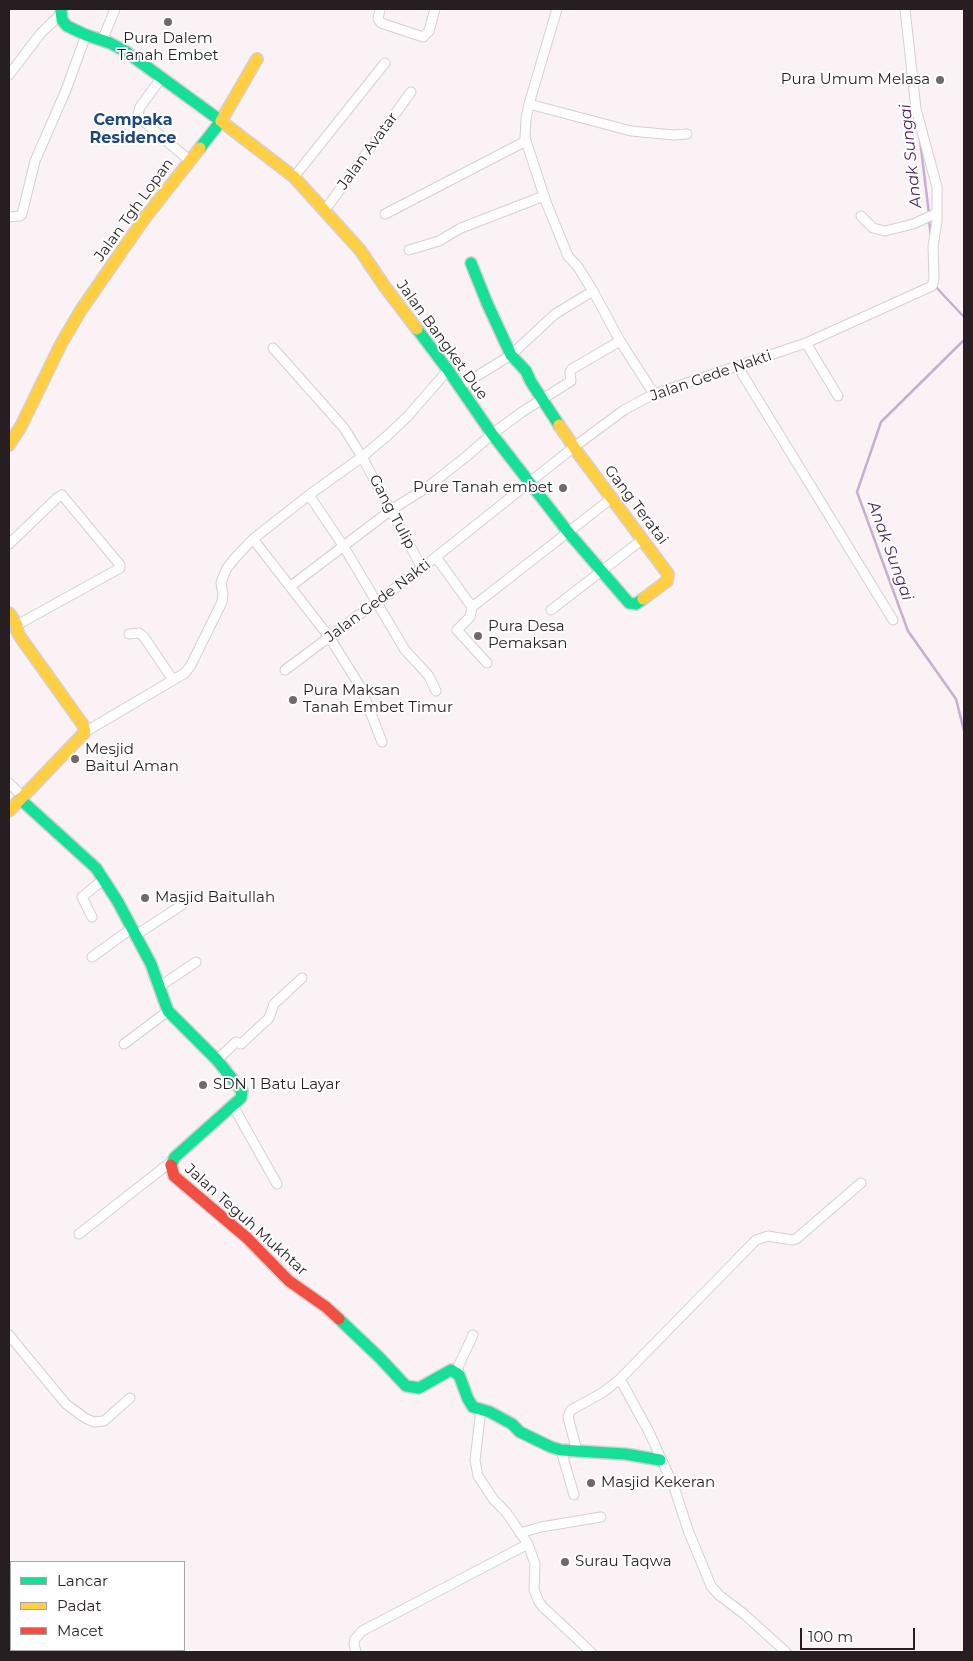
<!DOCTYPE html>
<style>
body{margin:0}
#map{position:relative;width:973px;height:1661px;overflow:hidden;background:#faf2f4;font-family:Montserrat,sans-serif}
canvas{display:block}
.frame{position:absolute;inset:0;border:10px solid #261e21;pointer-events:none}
.legend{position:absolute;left:10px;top:1561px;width:175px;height:90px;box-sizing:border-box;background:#fff;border:1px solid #a8a5a6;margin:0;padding:6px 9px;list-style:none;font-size:15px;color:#261e21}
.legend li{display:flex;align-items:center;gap:10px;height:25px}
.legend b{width:25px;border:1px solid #a8a5a6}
.scale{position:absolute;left:800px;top:1628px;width:115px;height:22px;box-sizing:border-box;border:2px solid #261e21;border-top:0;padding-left:6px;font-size:15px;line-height:18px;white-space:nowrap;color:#261e21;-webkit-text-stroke:4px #fff;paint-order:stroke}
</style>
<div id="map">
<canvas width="973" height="1661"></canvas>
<div class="frame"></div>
<ul class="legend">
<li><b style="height:6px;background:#16e098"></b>Lancar</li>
<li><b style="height:6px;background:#ffcf43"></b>Padat</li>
<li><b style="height:6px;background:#f24e42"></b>Macet</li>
</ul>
<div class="scale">100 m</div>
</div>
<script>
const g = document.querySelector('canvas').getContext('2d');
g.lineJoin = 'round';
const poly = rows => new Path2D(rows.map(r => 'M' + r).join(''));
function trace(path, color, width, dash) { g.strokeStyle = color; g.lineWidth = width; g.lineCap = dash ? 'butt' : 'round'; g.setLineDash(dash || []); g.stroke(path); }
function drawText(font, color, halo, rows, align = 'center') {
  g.font = font + ' Montserrat,sans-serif'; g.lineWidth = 4; g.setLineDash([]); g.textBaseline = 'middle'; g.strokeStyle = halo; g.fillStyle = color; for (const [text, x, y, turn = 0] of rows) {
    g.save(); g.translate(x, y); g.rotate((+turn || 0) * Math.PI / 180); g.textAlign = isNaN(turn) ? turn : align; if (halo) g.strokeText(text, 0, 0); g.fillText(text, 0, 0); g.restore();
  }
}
trace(poly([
 [920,140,929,214],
 [929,220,931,236],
 [934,285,964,317],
 [964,340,881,422,857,492,908,631,956,699,964,731]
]), '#c7afd0', 2.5);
const street = poly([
 [380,9,378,19,381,23,423,37,429,31,435,9],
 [557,9,529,104,526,119,525,137,527,144,546,202,568,256,578,267,593,291,620,341,654,394],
 [102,41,115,9],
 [9,75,41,33,60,15],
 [162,77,140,107,138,114,142,120,189,160],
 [529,104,631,131,674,135,687,134],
 [294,177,385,63],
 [325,210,411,92],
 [385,214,526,141],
 [861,216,873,228,885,231,913,224,937,213],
 [9,217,20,216,22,214,35,161,66,90,86,35],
 [409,250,439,241,461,228,544,196],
 [806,343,838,396],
 [273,348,344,428,362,457,422,568],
 [738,367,893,620],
 [459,387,511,355,555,314,593,291],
 [309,495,344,547,405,650,429,676,436,691],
 [253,539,330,638,361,688,382,742],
 [9,544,57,498,62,495,120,565,120,568,17,625],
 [436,557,472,607],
 [291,586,391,510,429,486,468,455,492,434,522,412,571,381,570,372,572,369,620,341],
 [472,607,612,498],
 [472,607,470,617,457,630,487,663],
 [551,610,643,539],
 [129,634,139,633,144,637,173,680],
 [285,670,422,568,574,447,624,410,654,394,806,343,932,286,934,279,933,246,937,221,937,187,916,109,905,9],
 [85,732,185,673,191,665,222,602,223,594,221,583,223,577,227,568,235,558,253,539,309,495,362,457,388,435,408,416,448,370],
 [9,783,22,796],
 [92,917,82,897,104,879],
 [136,935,182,905],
 [92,957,132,928],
 [159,987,196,962],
 [124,1044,168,1011],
 [217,1060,236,1042,241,1044,269,1018,274,1004,302,978],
 [233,1106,277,1184],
 [79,1234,172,1161],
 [9,1335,66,1404,85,1418,94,1422,104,1421,130,1398],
 [459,1375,458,1367,473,1335],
 [620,1379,649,1432,674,1487,688,1530,711,1586,719,1595,744,1614,786,1652],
 [481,1409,475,1460,478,1476,494,1500,506,1512,528,1544,535,1564,534,1590,539,1602,543,1607,591,1652],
 [561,1450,574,1495],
 [577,1451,568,1417,571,1410,602,1393,620,1379,756,1240,768,1236,792,1240,796,1239,861,1183],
 [520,1533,541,1527,601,1517],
 [356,1652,354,1644,355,1639,362,1631,528,1544]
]);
const fast = poly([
 [61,9,62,20,67,26,86,35,110,43,125,51,221,121,200,148],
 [471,263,487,303,511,355,526,371,531,382,559,425],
 [417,329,448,370,492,434,568,532,629,603,636,604,643,599],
 [20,799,96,868,118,902,151,964,168,1011,217,1060,242,1091,241,1098,175,1157,171,1165],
 [339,1319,380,1358,406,1386,419,1388,451,1370,459,1375,468,1399,473,1407,490,1412,512,1424,520,1432,551,1447,561,1450,625,1454,660,1460]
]);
const slow = poly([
 [257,59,221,121,294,177,360,250,385,287,417,329],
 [559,425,578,453,668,574,667,581,643,599],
 [9,445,21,426,61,344,81,310,144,219,200,148],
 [9,613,17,625,17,631,21,638,83,725,85,732,9,811]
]);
const jam = poly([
 [171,1165,174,1176,247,1238,289,1281,326,1307,339,1319]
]);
trace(street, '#d7cfd2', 11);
trace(fast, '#d7cfd2', 14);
trace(slow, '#d7cfd2', 14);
trace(jam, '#d7cfd2', 14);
trace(street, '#fefdfd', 9);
trace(fast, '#16e098', 11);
trace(slow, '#ffcf43', 11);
trace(jam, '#f24e42', 11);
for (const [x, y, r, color] of [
 [168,22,5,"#70686b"],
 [940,80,5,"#70686b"],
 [563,488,5,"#70686b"],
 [478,636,5,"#70686b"],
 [293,700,5,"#70686b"],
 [75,759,5,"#70686b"],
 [145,898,5,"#70686b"],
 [203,1085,5,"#70686b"],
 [591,1483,5,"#70686b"],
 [565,1562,5,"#70686b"]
]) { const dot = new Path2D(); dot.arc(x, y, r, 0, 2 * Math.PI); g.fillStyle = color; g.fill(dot); trace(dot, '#fff', 2); }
drawText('15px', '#261e21', '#fff', [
 ["Pura Dalem",168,39,"center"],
 ["Tanah Embet",168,56,"center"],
 ["Pura Umum Melasa",930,80,"right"],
 ["Pure Tanah embet",553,488,"right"],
 ["Pura Desa",488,627],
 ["Pemaksan",488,644],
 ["Pura Maksan",303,691],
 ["Tanah Embet Timur",303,708],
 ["Mesjid",85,750],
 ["Baitul Aman",85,767],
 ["Masjid Baitullah",155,898],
 ["SDN 1 Batu Layar",213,1085],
 ["Masjid Kekeran",601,1483],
 ["Surau Taqwa",575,1562]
], 'left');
drawText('15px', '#261e21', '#fff', [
 ["Jalan Avatar",368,151,-54],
 ["Jalan Tgh Lopan",134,210,-54],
 ["Jalan Bangket Due",442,340,54],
 ["Jalan Gede Nakti",711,376,-19],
 ["Gang Teratai",636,505,53],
 ["Gang Tulip",392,512,62],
 ["Jalan Gede Nakti",378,601,-37],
 ["Jalan Teguh Mukhtar",246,1220,42]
]);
drawText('bold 16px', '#1a4679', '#fff', [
 ["Cempaka",133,120],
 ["Residence",133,138]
]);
drawText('italic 16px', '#4c255e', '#fff', [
 ["Anak Sungai",911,156,-96],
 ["Anak Sungai",890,551,70]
]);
</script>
